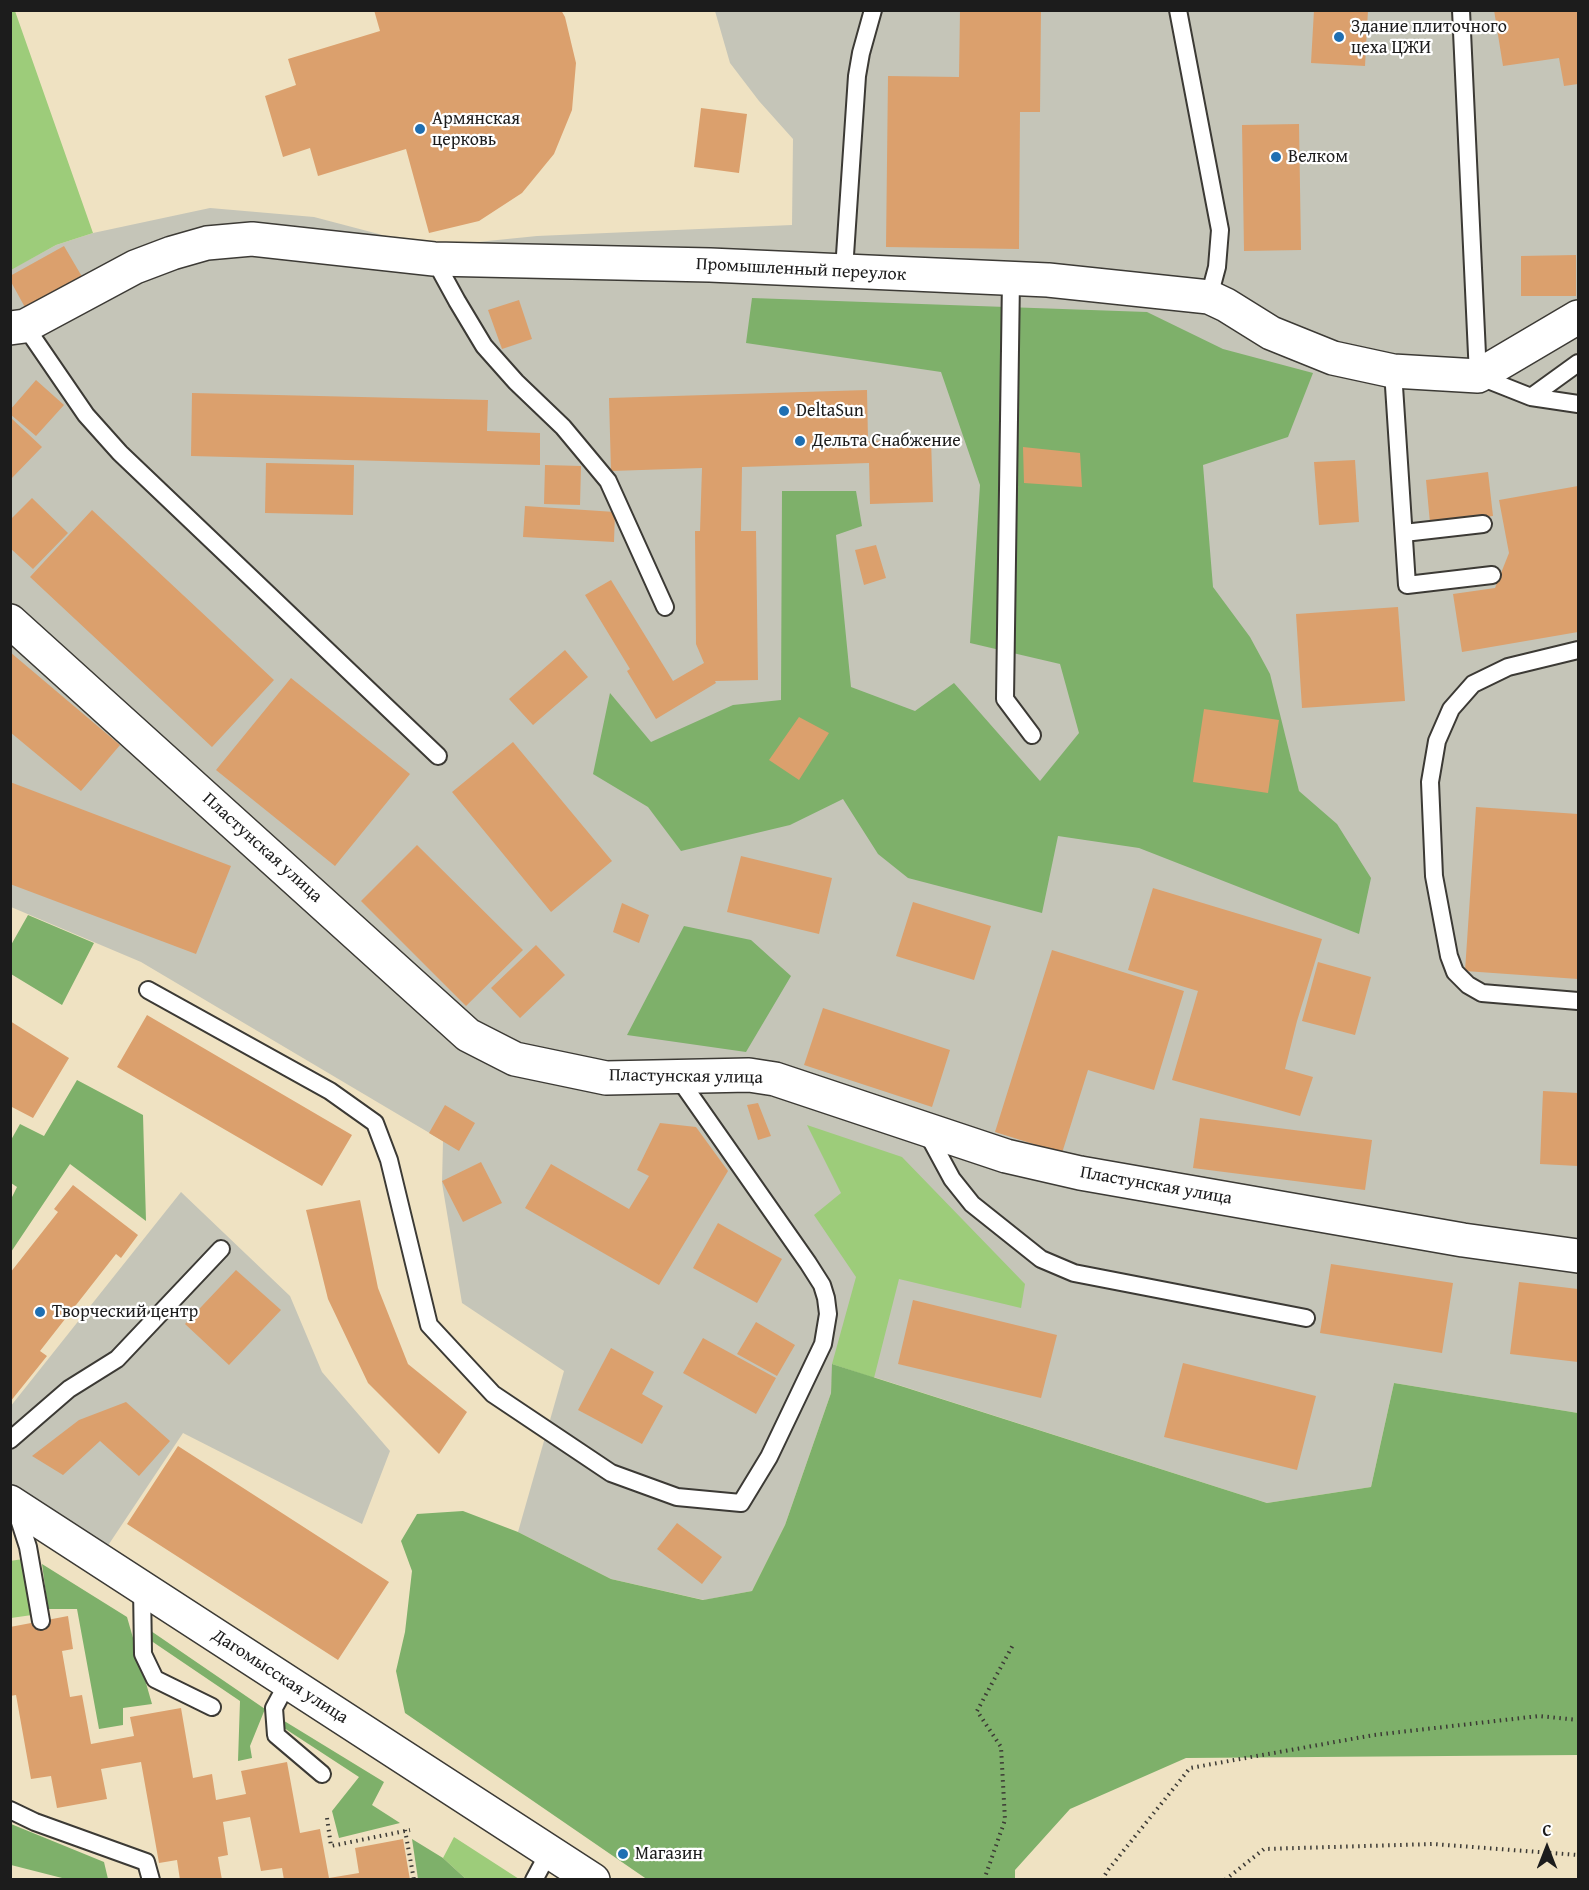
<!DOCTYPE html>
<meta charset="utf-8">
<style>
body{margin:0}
#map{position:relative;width:1589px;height:1890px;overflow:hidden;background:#efe2c2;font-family:"Gentium Book Plus",serif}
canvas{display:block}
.frame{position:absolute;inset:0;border:12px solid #1c1c1c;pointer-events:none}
.north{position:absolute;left:1517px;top:1818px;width:60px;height:60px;-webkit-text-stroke:4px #fff;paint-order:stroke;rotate:0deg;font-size:16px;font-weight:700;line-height:24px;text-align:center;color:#1c1c1c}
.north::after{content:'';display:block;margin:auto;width:21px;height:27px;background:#1c1c1c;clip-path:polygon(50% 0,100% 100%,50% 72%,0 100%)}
</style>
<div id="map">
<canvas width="1589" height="1890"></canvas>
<div class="frame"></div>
<div class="north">С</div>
</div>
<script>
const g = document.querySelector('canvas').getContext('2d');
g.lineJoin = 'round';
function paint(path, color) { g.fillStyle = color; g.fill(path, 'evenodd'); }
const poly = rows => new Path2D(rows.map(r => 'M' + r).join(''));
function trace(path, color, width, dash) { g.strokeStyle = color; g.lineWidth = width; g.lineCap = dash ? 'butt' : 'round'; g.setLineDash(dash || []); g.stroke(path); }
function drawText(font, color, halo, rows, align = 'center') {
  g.font = font + ' "Gentium Book Plus",serif'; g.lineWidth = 4.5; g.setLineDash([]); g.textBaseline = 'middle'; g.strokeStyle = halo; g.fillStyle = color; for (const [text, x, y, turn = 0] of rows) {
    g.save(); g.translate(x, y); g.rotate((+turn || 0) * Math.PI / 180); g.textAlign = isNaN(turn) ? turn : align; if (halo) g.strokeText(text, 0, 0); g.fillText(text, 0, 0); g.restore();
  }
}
paint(poly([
 [715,11,1578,11,1578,1413,1394,1383,1371,1487,1267,1503,833,1364,831,1393,785,1525,752,1591,704,1600,611,1579,518,1532,564,1371,462,1303,442,1183,443,1141,141,962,11,907,10,270,56,245,93,233,210,208,314,217,428,247,537,236,792,225,793,139,759,101,730,63],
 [181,1192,290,1296,322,1372,390,1451,362,1524,183,1433,105,1550,11,1489,10,1407]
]), '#c5c5b8');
paint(poly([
 [15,11,93,233,56,245,11,270,10,11],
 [807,1125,902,1157,1025,1284,1021,1308,899,1279,874,1378,832,1364,856,1277,814,1215,841,1193],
 [23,1559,32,1615,11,1618,10,1561],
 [454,1837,519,1879,519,1880,466,1879,443,1858]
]), '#9dcc7a');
paint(poly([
 [752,298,1147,312,1223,349,1313,373,1288,437,1203,465,1213,587,1250,637,1270,674,1299,791,1337,824,1371,878,1359,934,1139,848,1058,836,1042,913,908,878,878,854,843,799,790,825,681,851,648,807,593,774,610,693,651,742,733,705,781,700,782,491,856,491,862,526,836,535,851,687,915,711,954,683,1040,781,1079,733,1060,664,970,643,980,485,941,372,746,343],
 [28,915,94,943,62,1005,11,974,11,945],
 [684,926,751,940,791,976,746,1052,627,1035],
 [77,1080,143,1115,146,1221,70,1164,11,1252,11,1199,17,1187,11,1183,11,1140,20,1124,44,1136],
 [832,1364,1267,1503,1371,1487,1394,1383,1578,1413,1578,1755,1186,1758,1070,1809,1015,1870,1015,1879,648,1880,405,1713,396,1671,405,1632,412,1571,401,1541,417,1514,463,1511,518,1532,611,1579,703,1600,752,1591,785,1525,831,1393],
 [42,1564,127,1617,152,1704,123,1708,123,1725,99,1729,77,1609,48,1609],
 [151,1631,265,1709,250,1746,252,1758,238,1761,240,1701,147,1638],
 [281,1719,384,1782,372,1805,400,1823,339,1838,332,1811,359,1777,284,1728],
 [11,1824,104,1862,108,1879,66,1879,11,1865],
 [412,1839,443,1858,466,1879,418,1879]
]), '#7eb06a');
paint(poly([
 [374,10,561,10,565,17,576,63,572,110,554,154,522,193,479,221,429,233,406,149,318,176,310,148,283,157,265,96,296,85,288,59,380,31],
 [960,10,1041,10,1040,112,1020,112,1019,249,886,247,888,76,959,77],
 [1314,10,1368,10,1365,66,1311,63],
 [1494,10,1578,10,1578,84,1564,86,1559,58,1503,66],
 [701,108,747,114,739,173,694,167],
 [1299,124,1301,250,1244,251,1242,125],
 [64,246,84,280,27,311,10,280,10,276],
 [1576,255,1576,296,1521,296,1521,256],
 [519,300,532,339,502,349,488,310],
 [36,380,64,405,36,436,10,414,10,410],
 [867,390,868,441,931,439,933,502,870,504,869,463,742,467,741,531,756,531,758,680,715,681,716,683,656,719,627,671,630,669,585,595,611,580,673,681,704,663,696,644,695,531,700,531,702,468,611,471,609,398],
 [192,393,488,400,487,431,540,433,540,465,191,456],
 [10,417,42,447,10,480],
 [1023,447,1080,453,1082,487,1024,483],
 [1355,460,1359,522,1319,525,1314,462],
 [266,463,354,465,353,515,265,513],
 [545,465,581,466,580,505,544,504],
 [1488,472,1493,516,1430,523,1426,480],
 [1578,486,1578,632,1462,652,1453,594,1495,588,1509,553,1499,500],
 [32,498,68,533,33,569,10,548,10,520],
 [525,506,615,512,614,542,523,537],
 [92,510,274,680,212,747,30,577],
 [876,545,886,578,864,585,855,550],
 [1398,607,1405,701,1302,708,1296,614],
 [565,650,588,677,533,725,509,699],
 [10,652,120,745,81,791,10,732],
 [291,678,410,774,335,866,216,770],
 [1204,709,1279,720,1268,793,1193,782],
 [799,717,829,733,799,780,769,760],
 [513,742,612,861,551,912,452,792],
 [10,782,231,866,196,954,10,884],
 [1476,807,1578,814,1578,979,1465,971],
 [417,845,523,950,466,1006,361,901],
 [741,856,832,878,819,934,727,912],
 [1153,888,1322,939,1297,1021,1285,1069,1313,1077,1300,1116,1172,1080,1198,991,1128,970],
 [913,902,991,926,974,980,896,956],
 [622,903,649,915,639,943,613,932],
 [536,945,565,975,520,1018,491,988],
 [1052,950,1184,991,1154,1090,1088,1070,1062,1153,995,1132],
 [1318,962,1371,977,1355,1035,1302,1021],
 [823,1008,950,1050,932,1107,804,1065],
 [147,1015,352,1135,322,1186,117,1067],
 [10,1021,69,1058,33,1118,10,1106],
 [1543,1091,1578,1093,1578,1166,1540,1164],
 [758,1103,771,1136,758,1140,747,1105],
 [445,1105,475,1123,459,1151,429,1133],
 [1200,1118,1372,1140,1365,1190,1193,1168],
 [660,1123,696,1127,728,1171,659,1285,525,1208,551,1164,629,1209,649,1176,637,1170],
 [481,1162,502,1203,463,1222,442,1181],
 [73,1185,138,1235,121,1258,116,1254,40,1351,47,1356,10,1402,10,1273,58,1212,54,1209],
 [360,1200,378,1288,408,1364,467,1412,439,1454,368,1383,328,1299,306,1210],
 [718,1223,782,1259,757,1303,693,1268],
 [1331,1264,1453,1283,1442,1353,1320,1333],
 [236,1270,281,1310,229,1365,185,1324],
 [1519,1282,1578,1289,1578,1362,1510,1354],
 [913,1300,1057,1335,1041,1398,898,1364],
 [756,1322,795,1345,777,1376,737,1354],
 [703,1338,776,1378,756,1414,683,1373],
 [611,1348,654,1372,642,1394,663,1406,642,1444,578,1410],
 [1183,1363,1316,1396,1297,1470,1164,1437],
 [126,1402,170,1441,139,1476,100,1441,63,1475,32,1456,79,1420],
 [178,1446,389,1582,338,1660,127,1524],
 [677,1523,722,1557,702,1584,657,1549],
 [68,1616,73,1649,62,1651,70,1697,82,1695,91,1744,134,1736,130,1717,181,1708,193,1778,212,1774,216,1800,246,1794,241,1771,287,1762,300,1833,320,1829,329,1878,359,1873,355,1848,403,1839,410,1880,284,1880,282,1868,261,1871,250,1817,223,1822,228,1855,218,1857,222,1880,180,1880,177,1860,159,1863,141,1762,101,1769,107,1799,57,1808,51,1776,31,1779,16,1695,10,1696,10,1627]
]), '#dba06d');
const service = poly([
 [1178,10,1220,230,1217,267,1209,297],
 [1461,10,1478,376,1531,397,1578,404],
 [434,259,457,301,484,346,516,382,563,427,608,481,665,607],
 [844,270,857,76,861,53,873,10],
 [1011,279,1005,699,1032,735],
 [25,326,86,415,120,453,438,756],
 [1393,371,1407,585,1492,575],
 [1531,397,1578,363],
 [1404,533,1483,524],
 [1578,650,1508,667,1473,684,1451,709,1437,741,1430,782,1434,876,1449,956,1455,972,1468,985,1482,993,1578,1001],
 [148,990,330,1091,375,1123,389,1160,429,1325,493,1394,611,1473,677,1497,741,1503,769,1457,823,1344,828,1314,826,1298,822,1285,808,1263,677,1076],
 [926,1131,952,1179,972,1204,1041,1259,1074,1273,1306,1318],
 [10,1440,69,1389,117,1359,221,1249],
 [18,1516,28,1547,41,1621],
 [142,1587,143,1654,155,1679,212,1707],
 [288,1682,274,1708,276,1735,322,1774],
 [10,1810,35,1822,146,1862,151,1880],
 [534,1880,549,1852]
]);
const minor = poly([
 [10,328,25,326,135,267,172,253,207,243,252,239,434,259,710,265,1048,280,1209,297,1226,305,1271,333,1333,358,1393,371,1478,376,1578,317],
 [10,621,468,1035,515,1059,606,1078,749,1075,775,1079,1006,1156,1080,1173,1463,1240,1578,1256]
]);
const tertiary = poly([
 [10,1502,593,1880]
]);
trace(service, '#3c3a35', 20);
trace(minor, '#3c3a35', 36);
trace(tertiary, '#3c3a35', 36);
trace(poly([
 [327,1818,331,1846,410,1830],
 [405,1830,414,1880],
 [984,1880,1005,1820,1001,1747,977,1711,1014,1643],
 [1102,1880,1108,1870,1190,1768,1374,1735,1539,1716,1578,1720],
 [1225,1880,1264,1849,1433,1844,1578,1855]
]), '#3c3a35', 4, [1.5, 4.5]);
trace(service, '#fff', 16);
trace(minor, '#fff', 33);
trace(tertiary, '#fff', 33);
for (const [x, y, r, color] of [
 [1339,37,6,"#1f6fb2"],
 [420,129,6,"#1f6fb2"],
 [1276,157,6,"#1f6fb2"],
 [784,411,6,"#1f6fb2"],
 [800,441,6,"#1f6fb2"],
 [40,1312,6,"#1f6fb2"],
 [623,1854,6,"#1f6fb2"]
]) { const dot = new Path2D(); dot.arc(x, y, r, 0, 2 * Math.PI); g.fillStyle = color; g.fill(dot); trace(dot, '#fff', 2); }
drawText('18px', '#1c1c1c', '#fff', [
 ["Здание плиточного",1351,27],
 ["цеха ЦЖИ",1351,48],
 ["Армянская",432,119],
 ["церковь",432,140],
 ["Велком",1288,157],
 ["DeltaSun",796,411],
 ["Дельта Снабжение",812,441],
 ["Творческий центр",52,1312],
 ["Магазин",635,1854]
], 'left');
drawText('18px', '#1c1c1c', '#fff', [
 ["Промышленный переулок",801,270,3],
 ["Пластунская улица",262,848,42],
 ["Пластунская улица",686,1077,1],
 ["Пластунская улица",1156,1186,10],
 ["Дагомысская улица",280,1677,33]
]);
</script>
